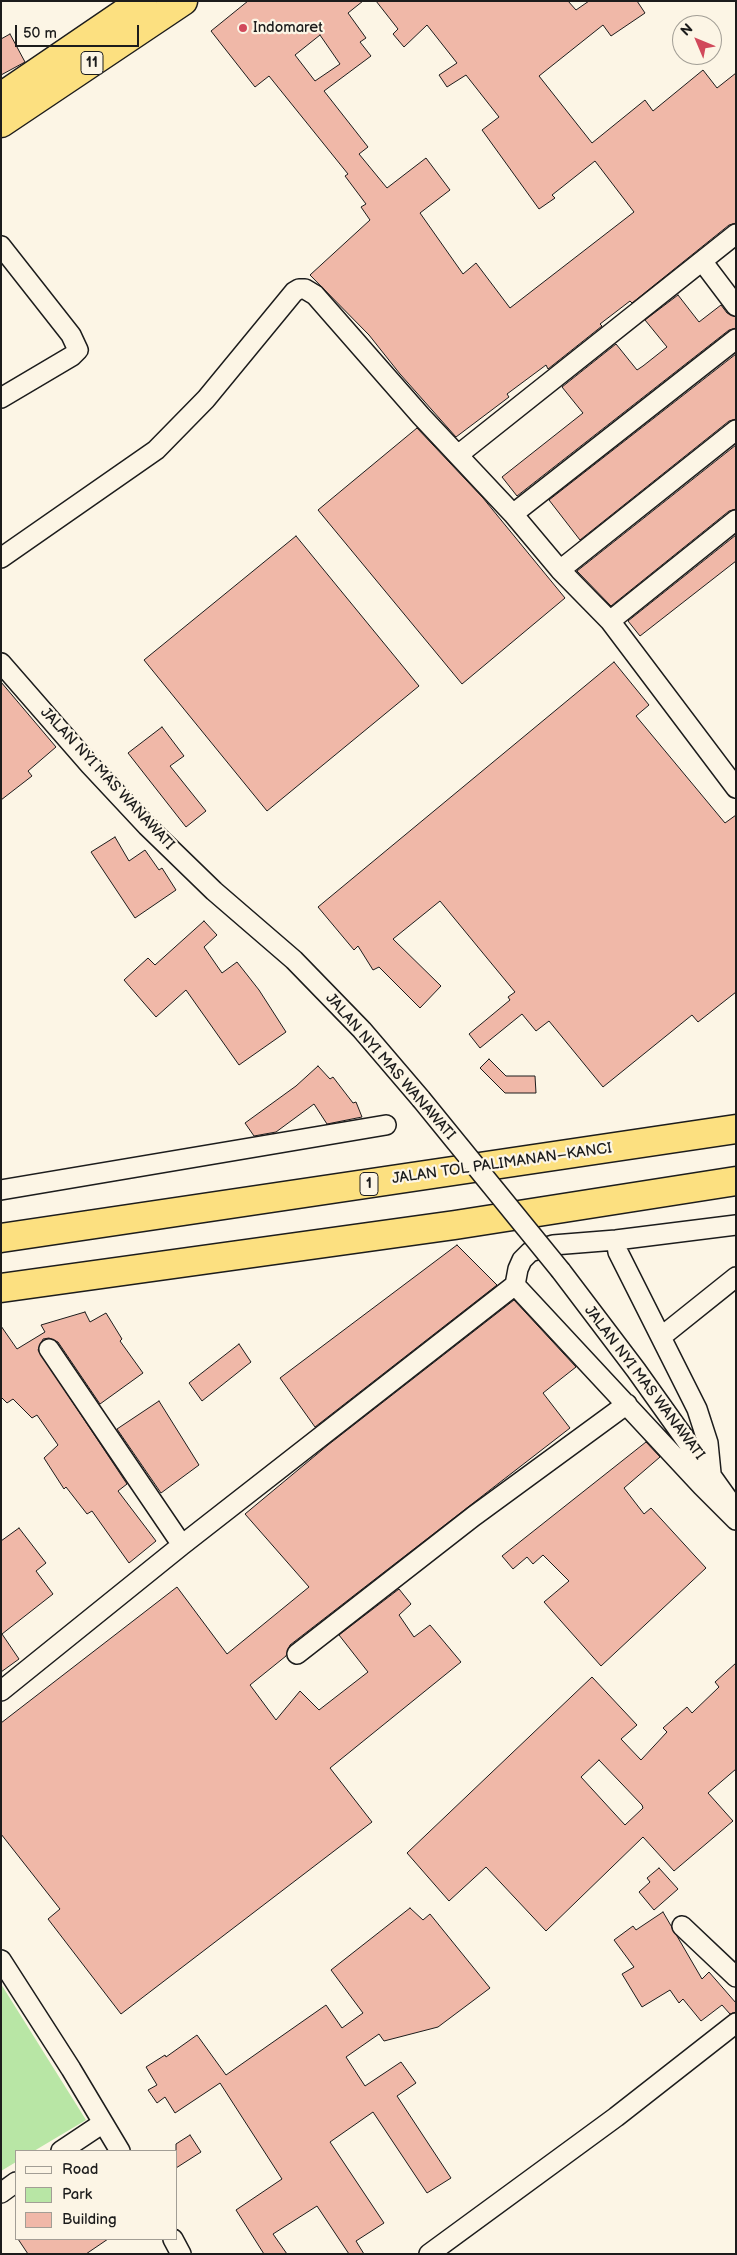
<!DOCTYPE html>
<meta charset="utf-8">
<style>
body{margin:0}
#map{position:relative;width:737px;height:2255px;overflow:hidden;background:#fcf5e5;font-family:"Balsamiq Sans",sans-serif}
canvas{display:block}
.frame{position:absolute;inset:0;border:2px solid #1c1c1c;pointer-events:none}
.legend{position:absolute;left:15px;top:2150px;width:162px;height:90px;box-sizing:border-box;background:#fcf5e5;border:1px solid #a29e95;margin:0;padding:6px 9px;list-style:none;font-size:15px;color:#1c1c1c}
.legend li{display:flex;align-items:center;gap:10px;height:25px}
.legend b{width:25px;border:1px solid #a29e95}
.north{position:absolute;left:672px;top:15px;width:50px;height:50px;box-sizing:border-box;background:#fcf5e5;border:1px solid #a29e95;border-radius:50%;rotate:315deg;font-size:14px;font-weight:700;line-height:20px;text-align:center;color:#1c1c1c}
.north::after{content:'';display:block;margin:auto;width:18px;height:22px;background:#d1495b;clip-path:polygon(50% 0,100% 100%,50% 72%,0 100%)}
.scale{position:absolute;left:15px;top:25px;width:124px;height:22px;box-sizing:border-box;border:2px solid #1c1c1c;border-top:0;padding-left:6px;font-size:15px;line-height:18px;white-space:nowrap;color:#1c1c1c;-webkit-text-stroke:4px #fcf5e5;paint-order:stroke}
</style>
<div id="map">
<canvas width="737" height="2255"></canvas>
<div class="frame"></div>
<ul class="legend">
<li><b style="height:6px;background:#fcf5e5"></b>Road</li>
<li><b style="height:14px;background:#b8e6a5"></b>Park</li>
<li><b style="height:14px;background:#f0b8a8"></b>Building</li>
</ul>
<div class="north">N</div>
<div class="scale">50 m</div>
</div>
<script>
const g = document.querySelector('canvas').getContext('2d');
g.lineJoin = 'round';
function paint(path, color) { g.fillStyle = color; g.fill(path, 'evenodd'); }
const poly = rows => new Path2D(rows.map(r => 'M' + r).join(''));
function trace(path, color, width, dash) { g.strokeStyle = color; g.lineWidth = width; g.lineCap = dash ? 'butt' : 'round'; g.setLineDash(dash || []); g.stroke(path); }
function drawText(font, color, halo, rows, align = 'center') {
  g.font = font + ' "Balsamiq Sans",sans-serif'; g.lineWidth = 4.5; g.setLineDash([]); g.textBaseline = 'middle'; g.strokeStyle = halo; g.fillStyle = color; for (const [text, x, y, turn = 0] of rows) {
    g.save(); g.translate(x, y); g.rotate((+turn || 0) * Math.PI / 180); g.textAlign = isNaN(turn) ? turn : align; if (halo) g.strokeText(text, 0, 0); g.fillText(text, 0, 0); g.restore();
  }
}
paint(poly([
 [1,1984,86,2120,34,2151,16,2151,16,2162,1,2171]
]), '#b8e6a5');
const building = poly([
 [248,1,363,1,348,13,366,38,360,42,371,56,324,91,368,147,359,154,387,188,426,158,450,190,420,213,463,274,476,263,510,308,634,212,595,161,552,195,555,198,539,209,482,130,499,117,466,75,447,87,439,75,457,63,427,25,404,47,393,34,398,29,376,1,568,1,576,10,589,1,637,1,645,13,611,36,603,25,539,76,592,143,645,100,653,111,703,70,717,88,736,73,736,223,729,225,632,303,630,301,600,324,602,326,548,369,546,365,507,394,509,397,456,437,400,374,369,335,310,275,370,220,361,207,366,204,345,176,348,174,269,76,255,87,211,31,248,1],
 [320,35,340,64,315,81,295,55,320,35],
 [10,34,25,62,1,75,1,39,10,34],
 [678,295,699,322,721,305,727,313,736,317,736,328,729,330,517,496,502,477,583,413,562,387,616,344,637,370,643,366,667,347,645,320,678,295],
 [736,354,736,419,729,421,580,540,549,500,736,354],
 [417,428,483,498,565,598,462,684,318,510,417,428],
 [736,445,736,509,729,511,611,606,577,571,736,445],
 [736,535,736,561,640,636,628,621,736,535],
 [296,536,419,686,267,811,144,660,296,536],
 [614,662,649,705,636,716,725,823,736,815,736,992,698,1022,692,1015,603,1087,549,1021,536,1031,522,1014,480,1048,469,1034,510,1000,508,997,515,992,440,901,393,939,441,986,420,1008,379,967,373,970,358,946,354,950,318,907,614,662],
 [1,682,56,747,28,771,32,776,1,800,1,682],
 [162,727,184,756,170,766,206,811,186,827,128,753,162,727],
 [115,837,129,861,145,850,159,870,162,868,176,890,135,918,91,852,115,837],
 [204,921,217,935,204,947,222,973,237,962,259,990,286,1032,239,1065,186,990,156,1017,124,980,148,958,155,965,204,921],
 [489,1059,506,1076,535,1076,536,1093,505,1093,480,1068,489,1059],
 [318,1066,330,1079,333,1077,353,1103,356,1102,362,1117,327,1124,314,1104,276,1132,254,1136,245,1123,296,1086,318,1066],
 [457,1245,497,1285,315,1427,280,1378,457,1245],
 [514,1300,576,1367,543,1393,570,1428,290,1645,286,1656,250,1685,276,1720,300,1691,319,1710,368,1672,339,1635,399,1589,411,1604,399,1615,414,1637,430,1625,461,1662,330,1768,372,1822,121,2014,48,1919,60,1909,1,1834,1,1723,177,1587,227,1654,309,1587,245,1514,328,1445,514,1300],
 [85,1312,90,1322,106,1313,122,1339,120,1341,143,1373,100,1404,58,1342,49,1338,43,1339,38,1350,127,1484,118,1491,156,1541,129,1563,92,1511,87,1514,66,1487,64,1489,44,1458,58,1445,37,1415,32,1418,13,1399,7,1403,1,1397,1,1326,17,1349,45,1332,41,1325,85,1312],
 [239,1344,251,1362,202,1401,189,1383,239,1344],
 [159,1401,199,1465,161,1493,117,1429,159,1401],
 [646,1442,660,1457,624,1488,644,1514,651,1508,706,1568,601,1666,544,1602,569,1581,543,1555,533,1564,527,1557,513,1569,502,1556,646,1442],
 [19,1528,46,1563,36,1571,53,1594,2,1634,19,1659,1,1672,1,1541,19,1528],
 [736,1663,736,1769,708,1793,733,1821,674,1871,643,1837,546,1931,486,1867,449,1901,407,1853,592,1677,637,1725,621,1739,641,1760,667,1732,663,1728,687,1707,692,1713,719,1687,715,1682,736,1663],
 [599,1760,642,1805,643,1808,625,1825,581,1777,599,1760],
 [659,1868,678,1889,654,1910,639,1892,650,1882,647,1878,659,1868],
 [410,1908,423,1920,430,1914,490,1988,438,2027,384,2041,379,2034,346,2057,365,2086,401,2062,416,2083,397,2096,451,2178,427,2193,373,2112,330,2142,384,2223,356,2241,364,2254,349,2254,317,2206,273,2234,287,2254,264,2254,236,2210,282,2179,220,2083,175,2113,165,2097,157,2103,148,2090,157,2085,146,2067,165,2055,166,2057,197,2035,226,2075,326,2005,342,2028,363,2013,331,1970,410,1908],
 [663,1912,702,1979,709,1972,736,2003,736,2012,730,2014,722,2005,701,2021,683,1999,679,2003,670,1990,642,2007,622,1974,634,1967,614,1940,633,1926,636,1930,663,1912],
 [190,2135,201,2152,176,2168,176,2144,190,2135],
 [18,2239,108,2239,86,2254,28,2254,18,2239]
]);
paint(building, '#f0b8a8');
trace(building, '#1c1c1c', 1);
const street = poly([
 [1,246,71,335,78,350,72,356,1,398],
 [702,261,736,306],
 [458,455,736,234],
 [513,514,560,570,610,621,736,520],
 [1,558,156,450,206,399,294,292,299,289,305,289,315,295,421,416,513,514,736,339],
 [560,570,736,430],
 [610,621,736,788],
 [1,663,90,765,147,826,214,891,294,960,362,1030,421,1099],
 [1,1190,386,1125],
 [616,1240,618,1252,697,1409,708,1443,711,1473],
 [561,1271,636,1370,735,1509],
 [515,1285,702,1486,736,1520],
 [661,1337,736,1277],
 [49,1349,182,1545],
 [297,1654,474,1516,627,1404],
 [1,1691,182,1545,515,1285,518,1269,522,1260,530,1252,553,1245,616,1240,736,1225],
 [682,1926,736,1977],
 [1,1960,71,2069,120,2151],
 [61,2151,103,2123],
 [1,2193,16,2182],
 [173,2239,181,2254],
 [429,2254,616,2117,736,2023]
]);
const highway = poly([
 [1,97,142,1],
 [1,123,183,1],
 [1,1238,736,1129],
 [1,1288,455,1225,736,1181]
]);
trace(street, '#1c1c1c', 22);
trace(highway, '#1c1c1c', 31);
trace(street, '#fcf5e5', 19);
trace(highway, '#fce080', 28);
const streetBridge = poly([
 [421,1099,561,1271]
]);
trace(streetBridge, '#1c1c1c', 22, []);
trace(streetBridge, '#fcf5e5', 19);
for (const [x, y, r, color] of [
 [243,28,5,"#d1495b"]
]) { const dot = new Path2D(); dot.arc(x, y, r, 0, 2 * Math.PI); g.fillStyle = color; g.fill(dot); trace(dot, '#fcf5e5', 2); }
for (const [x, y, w] of [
 [92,63,22],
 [369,1184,18]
]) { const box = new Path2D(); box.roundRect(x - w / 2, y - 11.5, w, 23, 4); g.fillStyle = '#fcf5e5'; g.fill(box); trace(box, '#1c1c1c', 1); }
drawText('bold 14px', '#1c1c1c', null, [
 ["11",92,63],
 ["1",369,1184]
]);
drawText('15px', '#1c1c1c', '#fcf5e5', [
 ["Indomaret",253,28]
], 'left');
drawText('15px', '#1c1c1c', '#fcf5e5', [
 ["JALAN NYI MAS WANAWATI",107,779,47],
 ["JALAN NYI MAS WANAWATI",390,1067,49],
 ["JALAN TOL PALIMANAN–KANCI",502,1164,-8],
 ["JALAN NYI MAS WANAWATI",644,1383,53]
]);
</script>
